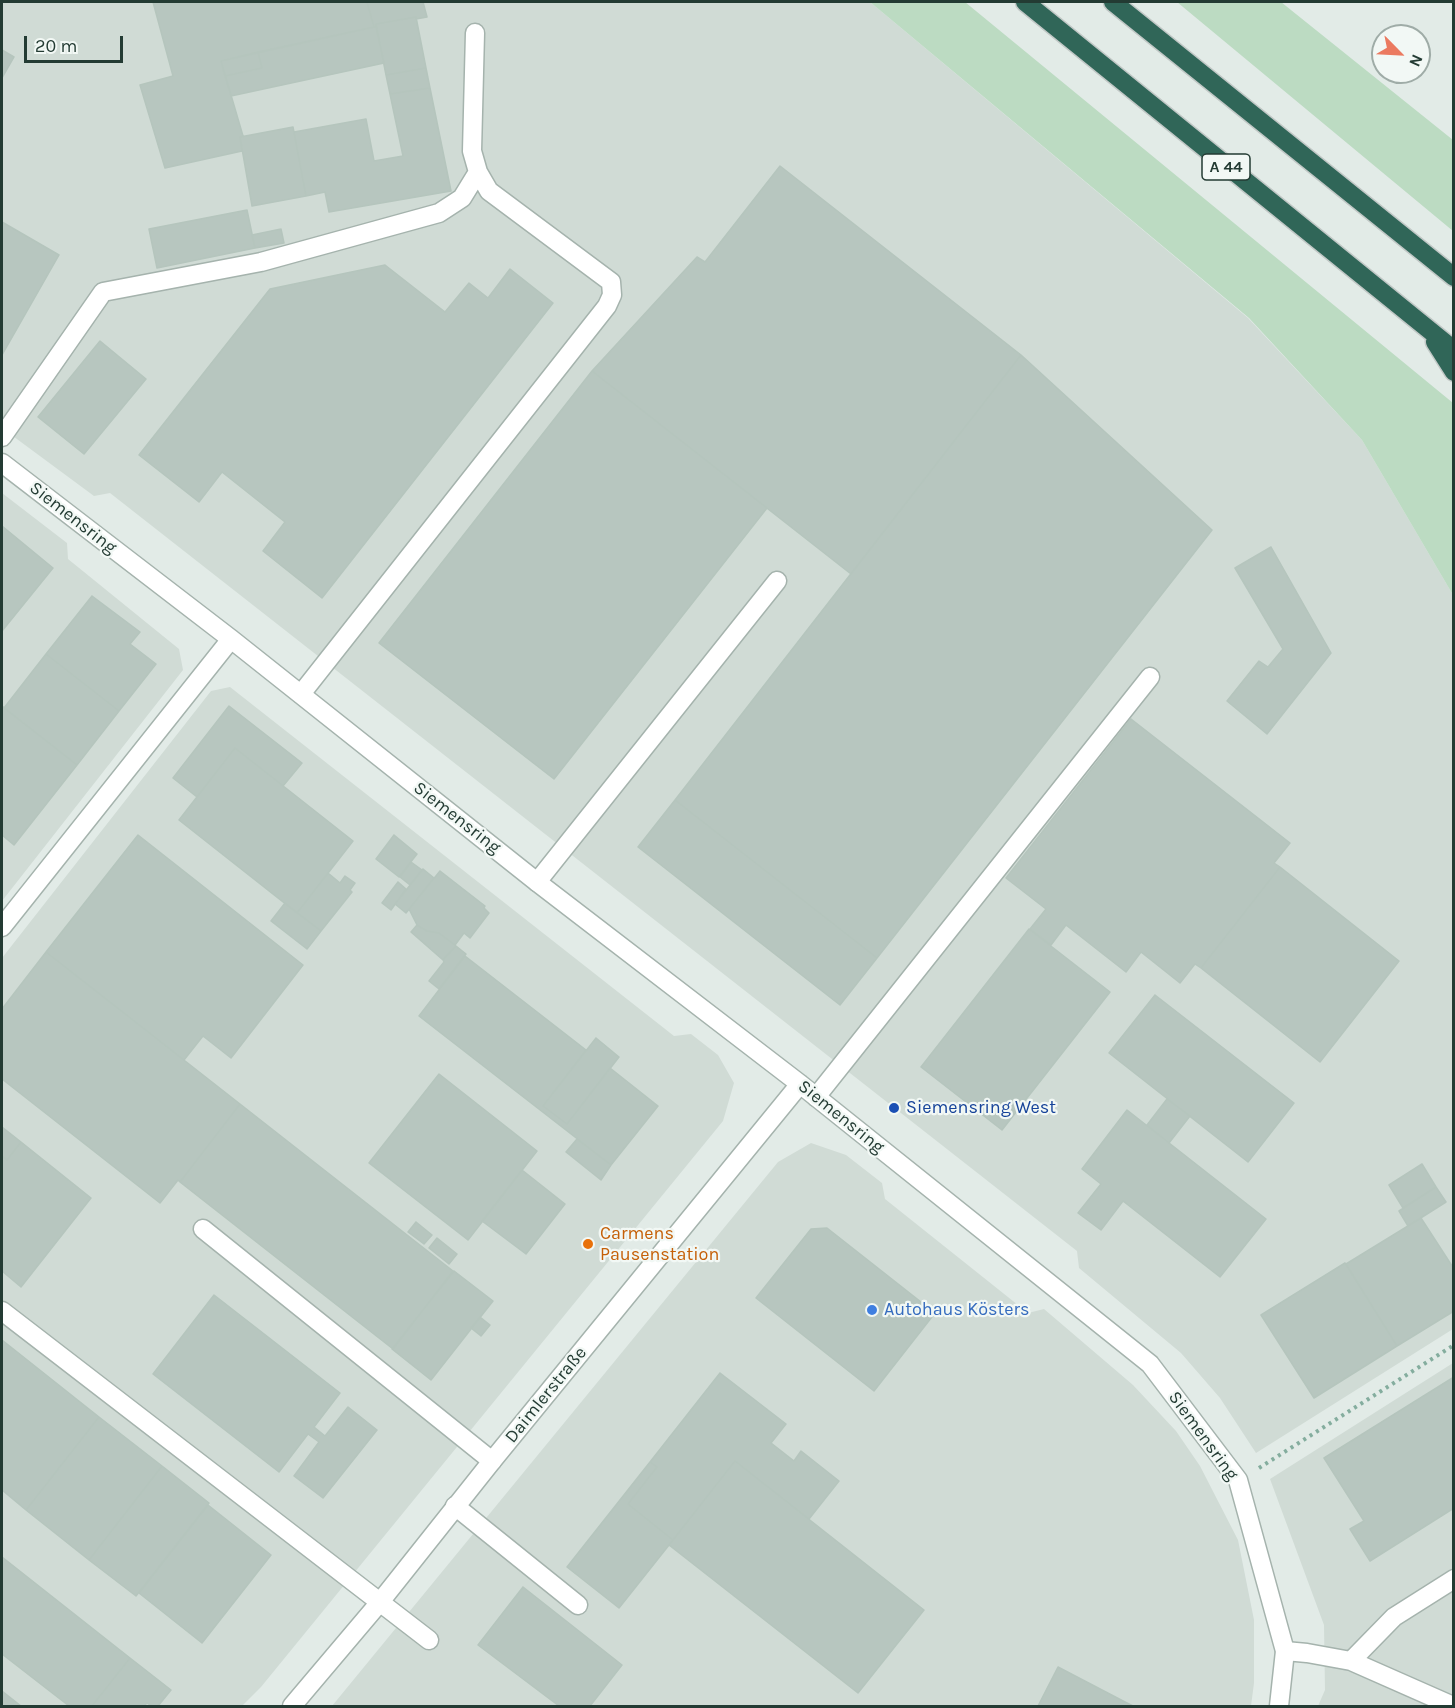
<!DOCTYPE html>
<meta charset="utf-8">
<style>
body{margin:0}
#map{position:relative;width:1455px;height:1708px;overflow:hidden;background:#e2ebe7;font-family:Karla,sans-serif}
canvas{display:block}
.frame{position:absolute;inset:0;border:3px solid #233b33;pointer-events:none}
.north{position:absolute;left:1371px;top:24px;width:60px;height:60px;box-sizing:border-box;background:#f2f8f5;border:2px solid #9faca7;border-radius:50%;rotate:114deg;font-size:16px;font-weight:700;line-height:24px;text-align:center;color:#233b33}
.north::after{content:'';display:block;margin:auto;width:21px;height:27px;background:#eb7a60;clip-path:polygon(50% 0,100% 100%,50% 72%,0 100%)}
.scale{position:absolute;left:24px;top:36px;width:99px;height:27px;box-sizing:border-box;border:3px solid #233b33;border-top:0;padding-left:8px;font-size:18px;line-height:21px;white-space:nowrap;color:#233b33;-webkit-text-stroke:4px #f2f8f5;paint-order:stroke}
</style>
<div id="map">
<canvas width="1455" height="1708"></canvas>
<div class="frame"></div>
<div class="north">N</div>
<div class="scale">20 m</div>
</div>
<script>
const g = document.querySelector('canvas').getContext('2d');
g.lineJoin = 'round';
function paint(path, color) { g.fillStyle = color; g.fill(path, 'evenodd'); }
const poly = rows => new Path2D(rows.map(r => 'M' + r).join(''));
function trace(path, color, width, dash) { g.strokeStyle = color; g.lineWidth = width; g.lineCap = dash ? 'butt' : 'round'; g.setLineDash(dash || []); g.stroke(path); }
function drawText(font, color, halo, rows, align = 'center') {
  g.font = font + ' Karla,sans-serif'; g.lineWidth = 4.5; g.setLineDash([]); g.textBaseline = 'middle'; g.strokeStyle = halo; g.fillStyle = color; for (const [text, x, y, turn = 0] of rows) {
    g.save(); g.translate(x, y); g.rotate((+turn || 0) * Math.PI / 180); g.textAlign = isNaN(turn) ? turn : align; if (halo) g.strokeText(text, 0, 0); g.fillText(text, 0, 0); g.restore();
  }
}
paint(poly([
 [2,2,870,2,1248,318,1362,440,1453,595,1453,1329,1256,1453,1220,1398,1181,1353,1079,1268,1077,1251,110,493,94,496,2,428],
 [2,493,67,543,68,559,179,649,183,670,2,901],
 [230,687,674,1036,691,1034,718,1055,734,1083,723,1121,261,1687,242,1706,2,1706,2,958,211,691],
 [811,1143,846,1155,882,1183,885,1199,1028,1313,1044,1309,1133,1385,1176,1431,1200,1466,1238,1540,1254,1620,1254,1683,1251,1706,332,1706,778,1162],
 [1453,1363,1453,1706,1318,1706,1325,1690,1324,1625,1270,1479]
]), '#d0dbd5');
paint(poly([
 [870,2,965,2,1453,403,1453,595,1362,440,1249,318],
 [1177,2,1281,2,1453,140,1453,231]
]), '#bcdbc2');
const building = poly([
 [153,2,367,2,374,27,221,61,243,136,240,137,242,151,165,168,140,85,173,76,153,2],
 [367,2,423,2,427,17,416,19,416,17,376,24,376,27,374,27,367,2],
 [416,17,426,68,386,75,376,24,416,17],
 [374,27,376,27,384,63,231,96,225,76,262,68,258,52,374,27],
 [2,50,14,57,2,78,2,50],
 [258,52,262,68,225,76,221,61,258,52],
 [426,68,430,88,390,94,386,75,426,68],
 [430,88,451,191,329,212,325,192,306,196,294,132,366,119,374,161,403,156,390,94,430,88],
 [293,127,306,196,252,206,240,137,293,127],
 [780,166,1021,355,851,574,592,371,697,257,705,262,780,166],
 [247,210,255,248,157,268,149,229,247,210],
 [2,222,59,255,2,355,2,222],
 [281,229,284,243,255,248,252,235,281,229],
 [385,265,445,312,469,283,488,298,510,269,553,303,322,598,263,551,285,522,222,472,199,502,139,455,270,289,385,265],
 [100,341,146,379,84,454,38,417,100,341],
 [1021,355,1212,530,877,958,675,800,1021,355],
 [592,371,767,508,554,779,379,643,592,371],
 [2,526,53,568,2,631,2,526],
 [1271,547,1331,653,1267,734,1227,701,1259,661,1268,667,1283,649,1235,568,1271,547],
 [92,596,140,632,130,644,156,664,119,711,46,654,92,596],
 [46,654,119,711,77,765,4,708,46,654],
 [2,706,77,765,14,845,2,835,2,706],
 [229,706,302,763,283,786,235,748,197,797,173,778,229,706],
 [1131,719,1290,843,1274,863,1280,867,1201,968,1195,964,1180,983,1141,952,1126,972,1066,925,1051,945,1030,929,1046,909,1006,878,1131,719],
 [235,748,353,841,297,913,179,820,235,748],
 [675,800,877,958,840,1005,638,847,675,800],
 [138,835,303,965,231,1058,203,1036,184,1060,46,952,138,835],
 [394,835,417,854,399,877,376,859,394,835],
 [411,862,422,870,410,885,400,877,411,862],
 [1280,867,1399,961,1320,1062,1201,968,1280,867],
 [423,869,434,878,406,913,395,904,423,869],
 [440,871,485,906,484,908,489,913,470,938,464,933,455,945,439,933,427,931,417,925,409,909,440,871],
 [328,873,340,883,345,876,355,883,350,890,352,892,321,931,297,913,328,873],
 [398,882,406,889,391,910,382,903,398,882],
 [285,903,321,931,307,949,271,921,285,903],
 [417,925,427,931,439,933,456,946,443,960,411,932,417,925],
 [1029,929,1110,992,1002,1130,921,1067,1029,929],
 [456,946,466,954,439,989,429,981,444,962,443,960,446,956,456,946],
 [46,952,240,1104,180,1182,178,1180,160,1203,2,1079,2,1009,46,952],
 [465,956,586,1050,543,1106,567,1124,610,1068,658,1106,611,1165,419,1016,465,956],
 [1155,995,1294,1103,1248,1162,1109,1053,1155,995],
 [596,1038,619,1057,567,1124,543,1106,596,1038],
 [439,1074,537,1151,468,1240,369,1163,439,1074],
 [1167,1099,1190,1116,1169,1143,1147,1125,1167,1099],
 [240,1104,453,1271,393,1349,180,1182,240,1104],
 [1127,1110,1266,1219,1220,1277,1123,1201,1101,1230,1078,1213,1101,1184,1082,1169,1127,1110],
 [2,1127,21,1142,7,1160,2,1156,2,1127],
 [577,1139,611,1165,601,1180,566,1152,577,1139],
 [21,1142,91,1198,21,1287,2,1271,2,1156,7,1160,21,1142],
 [1422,1164,1436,1187,1403,1208,1389,1185,1422,1164],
 [522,1170,565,1204,526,1254,482,1221,522,1170],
 [1436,1187,1446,1202,1408,1226,1399,1211,1436,1187],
 [1421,1218,1454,1269,1454,1311,1397,1346,1346,1264,1421,1218],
 [416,1222,432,1235,424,1244,408,1232,416,1222],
 [827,1228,935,1313,874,1391,756,1298,811,1229,827,1228],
 [437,1238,457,1254,449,1264,429,1248,437,1238],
 [1345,1263,1397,1346,1314,1398,1261,1315,1345,1263],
 [454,1271,493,1301,431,1380,392,1349,454,1271],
 [214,1295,340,1393,314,1427,325,1436,348,1407,377,1430,323,1498,294,1476,319,1442,308,1434,279,1472,153,1374,214,1295],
 [480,1317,490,1325,481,1336,471,1328,480,1317],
 [2,1340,99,1417,26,1510,2,1490,2,1340],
 [720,1373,786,1424,771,1443,794,1461,801,1451,839,1481,809,1519,735,1461,673,1540,628,1504,657,1467,650,1462,720,1373],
 [1454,1377,1454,1508,1370,1561,1350,1529,1364,1521,1324,1458,1454,1377],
 [99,1417,162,1466,89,1560,26,1510,99,1417],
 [735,1461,924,1610,858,1693,669,1545,735,1461],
 [650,1462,657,1467,628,1504,673,1540,619,1608,567,1567,650,1462],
 [162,1466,209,1503,136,1596,89,1560,162,1466],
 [208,1505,271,1555,202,1643,139,1593,208,1505],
 [2,1557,130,1658,92,1706,69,1706,2,1654,2,1557],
 [523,1587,622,1665,590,1706,559,1706,478,1645,523,1587],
 [130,1658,171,1690,158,1706,152,1706,147,1703,144,1706,92,1706,130,1658],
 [1058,1667,1125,1702,1133,1706,1038,1706,1058,1667],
 [2,1691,21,1706,2,1706,2,1691]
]);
paint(building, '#b7c6bf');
trace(building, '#b5c5bd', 1.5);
const service = poly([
 [2,437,103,292,261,262,439,213,462,198,478,172],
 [301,694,607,306,612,295,611,282,489,191,478,172,472,151,475,33],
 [537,882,777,581],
 [816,1097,1150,677],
 [203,1229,492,1461],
 [2,1311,429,1640],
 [455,1506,578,1605],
 [1285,1651,1307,1653,1351,1661,1453,1706],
 [1351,1661,1394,1617,1454,1579]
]);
const minor = poly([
 [2,463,231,639,537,882,800,1084,1150,1364,1238,1480,1285,1651,1279,1706],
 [2,927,231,639],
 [292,1706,380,1602,492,1461,800,1084]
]);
const motorway = poly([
 [1025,2,1454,350],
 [1113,2,1454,277],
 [1435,342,1454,372]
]);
trace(service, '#a5b3ad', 21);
trace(minor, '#a5b3ad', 21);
trace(motorway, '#c1c8c6', 21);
trace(poly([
 [1259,1468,1454,1345]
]), '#84ad9e', 4, [3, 4.5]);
trace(service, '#fff', 18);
trace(minor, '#fff', 18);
trace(motorway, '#306658', 18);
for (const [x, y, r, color] of [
 [894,1108,6,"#1a4fb4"],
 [588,1244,6,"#e8710a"],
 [872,1310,6,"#3f7fe0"]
]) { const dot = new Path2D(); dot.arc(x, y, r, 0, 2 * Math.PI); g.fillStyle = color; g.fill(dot); trace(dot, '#f2f8f5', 2); }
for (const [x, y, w] of [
 [1226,167,48]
]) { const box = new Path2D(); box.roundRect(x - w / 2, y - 13, w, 26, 4.5); g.fillStyle = '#f2f8f5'; g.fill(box); trace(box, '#233b33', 1.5); }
drawText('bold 16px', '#233b33', null, [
 ["A 44",1226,167]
]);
drawText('18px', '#233b33', '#f2f8f5', [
 ["Siemensring",73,518,38],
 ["Siemensring",457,818,38],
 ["Siemensring",841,1117,39],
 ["Daimlerstraße",546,1395,-51],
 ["Siemensring",1203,1436,54]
]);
drawText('18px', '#164399', '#f2f8f5', [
 ["Siemensring West",906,1108]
], 'left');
drawText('18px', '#c56008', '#f2f8f5', [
 ["Carmens",600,1234],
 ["Pausenstation",600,1255]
], 'left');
drawText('18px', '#366cbe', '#f2f8f5', [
 ["Autohaus Kösters",884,1310]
], 'left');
</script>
